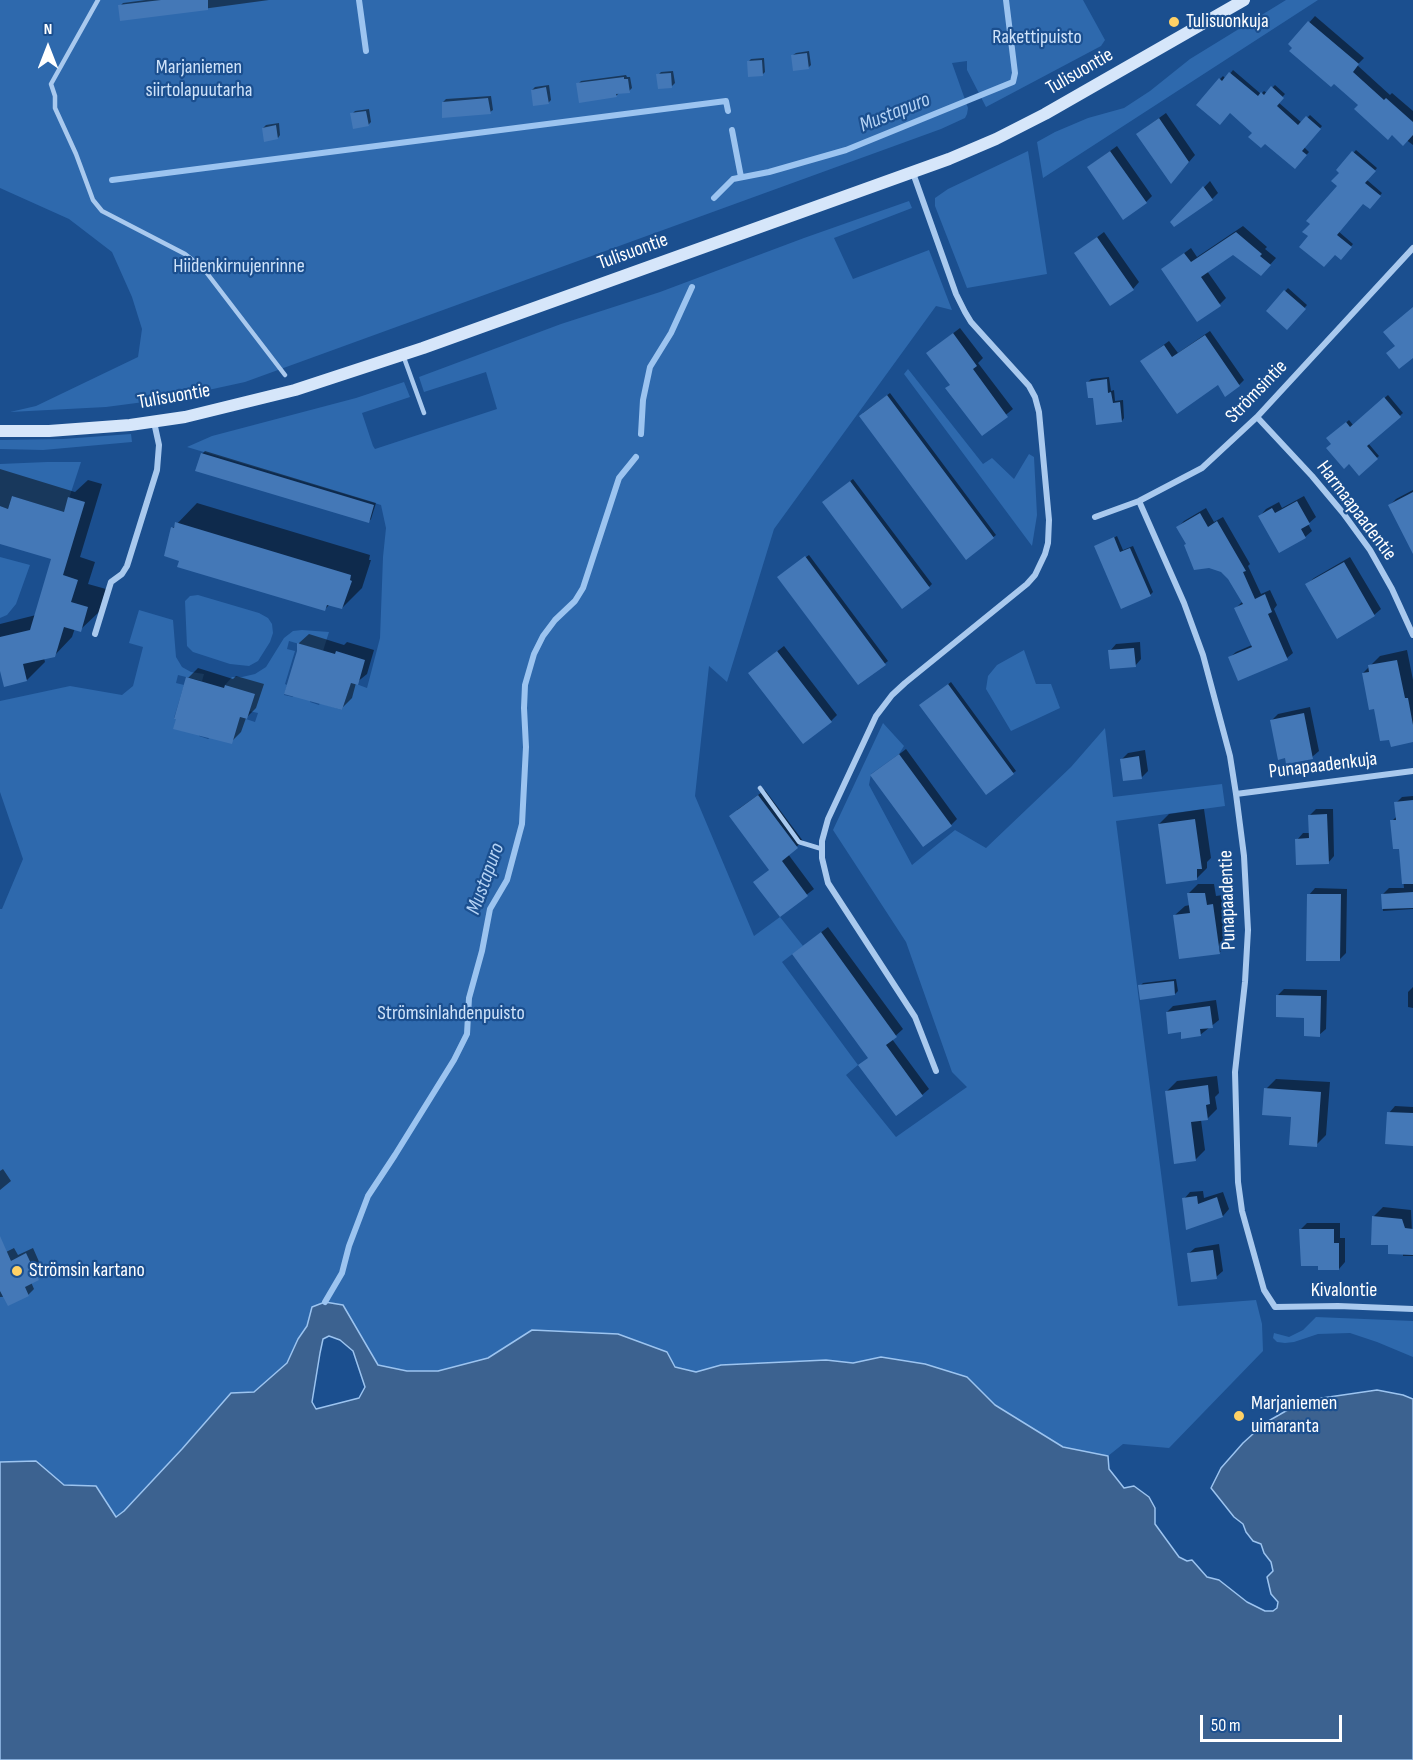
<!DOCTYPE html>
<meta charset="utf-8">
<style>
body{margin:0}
#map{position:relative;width:1413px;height:1760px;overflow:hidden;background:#1b4f8f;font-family:"Sofia Sans Condensed",sans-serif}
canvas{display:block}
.north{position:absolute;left:18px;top:18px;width:60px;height:60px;-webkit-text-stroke:4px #1b4f8f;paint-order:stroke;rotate:0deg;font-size:16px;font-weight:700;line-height:24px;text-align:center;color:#fff}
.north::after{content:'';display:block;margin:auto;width:21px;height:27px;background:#fff;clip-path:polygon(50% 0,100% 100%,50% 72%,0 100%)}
.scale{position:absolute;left:1200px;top:1715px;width:142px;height:27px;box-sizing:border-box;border:3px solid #fff;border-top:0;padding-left:8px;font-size:18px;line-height:21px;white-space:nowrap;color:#fff;-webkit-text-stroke:4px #1b4f8f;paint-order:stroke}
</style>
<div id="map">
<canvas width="1413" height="1760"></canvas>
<div class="north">N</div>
<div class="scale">50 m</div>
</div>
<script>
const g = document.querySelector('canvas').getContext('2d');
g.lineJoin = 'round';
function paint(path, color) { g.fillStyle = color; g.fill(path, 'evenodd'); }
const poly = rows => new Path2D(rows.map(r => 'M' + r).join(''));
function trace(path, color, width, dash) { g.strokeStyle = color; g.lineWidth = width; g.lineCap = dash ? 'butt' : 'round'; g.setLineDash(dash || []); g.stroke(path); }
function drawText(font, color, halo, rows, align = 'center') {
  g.font = font + ' "Sofia Sans Condensed",sans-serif'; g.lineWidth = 4.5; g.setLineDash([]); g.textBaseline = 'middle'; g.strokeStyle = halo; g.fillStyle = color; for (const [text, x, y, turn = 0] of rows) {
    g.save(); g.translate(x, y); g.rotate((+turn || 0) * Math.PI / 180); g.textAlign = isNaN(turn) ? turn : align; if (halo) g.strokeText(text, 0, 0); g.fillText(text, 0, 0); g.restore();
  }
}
paint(poly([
 [0,0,1083,0,1105,40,1101,46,986,107,967,70,967,61,952,63,968,108,967,114,965,118,941,129,245,382,167,399,106,407,10,412,36,406,138,357,142,329,132,297,112,252,69,219,0,188],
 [1286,0,1318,0,1043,178,1037,142,1055,132,1088,118,1124,108,1150,91,1190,59],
 [1028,151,1047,274,967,288,935,206,935,198,948,189],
 [909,201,912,208,834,238,853,279,929,250,952,310,936,306,774,529,727,682,709,666,695,796,754,936,780,917,803,946,782,962,858,1065,846,1075,896,1137,967,1087,952,1072,906,942,833,830,883,723,904,746,899,754,871,774,869,785,912,865,955,830,986,848,1071,767,1105,728,1113,797,1222,784,1225,806,1116,821,1178,1306,1256,1300,1262,1324,1263,1351,1169,1448,1123,1444,1108,1456,1063,1447,995,1405,967,1377,952,1398,407,1371,378,1365,363,1338,325,1302,312,1307,307,1326,298,1339,287,1363,238,1416,160,1472,124,1511,115,1517,0,1538,0,909,2,909,23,859,0,792,0,701,70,686,122,695,133,686,143,647,129,643,139,610,173,620,176,657,182,667,191,672,204,674,202,681,178,675,176,683,184,685,174,718,202,727,199,736,208,739,240,717,255,722,258,713,249,711,254,694,225,685,232,677,242,677,255,674,266,667,284,638,293,631,302,630,329,632,323,651,289,641,287,649,295,651,285,684,287,685,284,695,293,697,296,688,313,693,310,702,319,705,320,703,342,710,351,682,367,688,380,638,383,557,386,528,381,505,187,447,212,436,356,398,404,382,410,397,362,413,373,446,375,449,497,409,486,372,424,392,419,377,561,324,660,292,804,238],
 [908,369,983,464,992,458,1014,479,1029,454,1034,457,1037,515,1032,546,904,374],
 [131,434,132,442,43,450,0,449,0,440,63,439],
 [47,462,81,462,56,538,47,507,12,496,8,509,0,506,0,464],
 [0,557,30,565,16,604,7,615,0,618],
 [198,595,259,613,268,618,272,624,273,633,270,642,258,661,249,666,230,664,193,652,187,646,185,601,190,596],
 [1024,650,1036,684,1051,684,1060,708,1011,731,986,689,988,676,997,665],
 [1316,1317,1413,1321,1413,1357,1377,1342,1350,1333,1318,1334,1294,1342,1285,1343,1277,1342,1273,1338,1274,1333,1289,1337,1303,1330]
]), '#2e69ad');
const water = poly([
 [325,1302,343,1305,378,1365,407,1371,438,1371,488,1358,532,1330,618,1334,667,1352,675,1367,696,1372,721,1365,826,1360,853,1363,881,1357,925,1364,967,1377,995,1405,1063,1447,1108,1456,1109,1469,1124,1488,1134,1486,1149,1497,1155,1508,1155,1524,1179,1557,1187,1561,1192,1560,1207,1577,1219,1580,1247,1602,1265,1611,1273,1611,1277,1608,1278,1602,1271,1594,1267,1577,1273,1571,1271,1562,1264,1553,1261,1544,1253,1541,1246,1532,1243,1524,1234,1517,1211,1488,1221,1468,1243,1443,1265,1423,1291,1408,1322,1398,1377,1390,1403,1395,1413,1399,1413,1760,0,1760,0,1462,36,1461,64,1485,96,1486,116,1517,124,1511,182,1449,231,1393,254,1392,287,1363,298,1339,307,1326,312,1307,325,1302],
 [329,1336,340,1340,353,1351,365,1387,359,1398,316,1409,312,1402,320,1353,323,1339,329,1336]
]);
paint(water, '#3c6290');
trace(water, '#9cc4f0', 1.5);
paint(poly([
 [146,0,269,0,121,20,120,6,123,3],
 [1315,16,1364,58,1357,65,1390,95,1392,93,1413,111,1413,145,1360,105,1290,44],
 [809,51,811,65,808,68,793,55,796,53],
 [764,58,765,72,763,74,748,62,751,59],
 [1233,70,1261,94,1264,91,1267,93,1275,85,1285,94,1278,102,1302,123,1310,115,1322,126,1304,147,1309,152,1295,167,1230,112,1198,105,1220,79,1223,76,1226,79],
 [673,71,675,83,672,86,658,75,661,72],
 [626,75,627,77,630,77,632,88,629,91,620,92,616,96,578,84,581,81],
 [549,85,551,100,548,103,532,90,535,87],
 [491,96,493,110,490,112,443,102,446,99],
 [369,109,371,122,368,125,352,114,355,111],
 [1166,113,1195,155,1177,176,1145,128],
 [279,123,280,135,278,138,263,128,266,125],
 [1117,146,1152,196,1146,202,1088,167],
 [1356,150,1377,168,1367,180,1382,193,1370,207,1364,202,1338,231,1353,244,1341,258,1310,236,1339,185,1341,172,1338,170],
 [1210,181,1218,193,1212,199,1172,222],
 [1243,226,1267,247,1265,249,1276,258,1267,268,1233,253,1207,271,1226,298,1220,304,1163,269,1191,248,1197,257],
 [1104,232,1139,282,1133,289,1076,253],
 [1288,288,1307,305,1287,328,1268,310],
 [960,328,983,358,978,363,1013,409,982,434,951,384,935,347],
 [1210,331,1244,380,1239,385,1218,383,1147,357,1169,341,1178,353],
 [1109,377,1111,391,1114,390,1115,401,1123,400,1124,418,1122,421,1094,396,1088,382,1091,379],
 [890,393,996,535,966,558,863,413],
 [1388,395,1403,413,1368,443,1379,456,1359,473,1331,436,1349,420,1353,425],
 [205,451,376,503,371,519,369,521,202,454],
 [0,469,75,492,88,480,102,484,80,557,95,562,88,584,106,589,99,612,80,630,75,628,72,637,54,656,44,658,45,662,27,680,0,668,0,624,36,615,53,558,0,542],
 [853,479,932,584,929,587,827,499],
 [1413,490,1413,528,1390,505,1396,499],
 [1304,496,1316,517,1308,524,1312,531,1305,537,1280,551,1260,516,1266,509,1279,502,1282,508],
 [197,503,370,555,369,560,371,560,362,588,342,608,330,604,324,610,180,560,173,528],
 [1206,508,1214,522,1223,517,1250,564,1248,566,1261,594,1270,590,1277,605,1274,609,1293,653,1287,658,1230,657,1236,652,1252,645,1236,608,1243,601,1229,578,1188,543,1178,527,1184,521],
 [1117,536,1123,550,1133,546,1153,592,1150,595,1096,547],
 [809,555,888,661,859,683,782,574],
 [1350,557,1381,609,1374,615,1307,584,1314,578],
 [309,634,344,645,347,642,374,650,367,674,356,683,352,698,342,708,299,651,299,643],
 [1140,642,1141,659,1135,666,1110,651,1116,644],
 [784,646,837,715,831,721,750,673],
 [1407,650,1413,680,1413,741,1375,707,1363,673,1380,656],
 [198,668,233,679,236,676,264,684,256,708,246,718,241,732,231,742,188,678],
 [951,682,1016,771,1013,773,924,703],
 [1310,707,1319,751,1312,757,1272,720,1278,714],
 [906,749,957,819,951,825,872,775],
 [1145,750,1148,771,1142,777,1122,759,1128,753],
 [765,790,803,841,788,854,814,889,780,915,755,882,771,869,737,810],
 [1413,796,1413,909,1383,911,1382,895,1389,888,1404,888,1400,847,1392,821,1397,816,1396,803,1402,797],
 [1204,809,1211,858,1207,862,1207,868,1197,878,1159,824,1169,814],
 [1316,809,1333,809,1334,856,1328,863,1297,840,1303,833,1310,833,1309,816],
 [1198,884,1214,884,1216,896,1223,895,1229,943,1219,953,1175,915,1185,906,1190,905,1189,893],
 [1315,888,1347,889,1346,953,1340,959,1309,895],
 [828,927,903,1029,892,1039,929,1089,922,1095,869,1057,801,948],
 [1176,979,1178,991,1175,994,1140,986,1143,983],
 [1413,987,1413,1008,1408,1007,1408,992],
 [1284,989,1327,990,1326,1029,1319,1035,1306,1016,1278,995],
 [1216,1000,1219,1020,1200,1035,1182,1030,1167,1012,1173,1006],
 [1217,1076,1219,1093,1215,1097,1217,1109,1207,1119,1201,1120,1205,1150,1195,1160,1167,1091,1177,1081],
 [1276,1079,1330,1082,1326,1135,1316,1145,1292,1116,1266,1089],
 [1395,1106,1413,1107,1413,1144,1389,1113],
 [3,1169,11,1181,0,1190,0,1171],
 [1203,1191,1204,1198,1223,1192,1229,1209,1223,1216,1187,1228,1184,1199,1190,1192],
 [1383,1207,1411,1210,1413,1256,1403,1256,1403,1253,1389,1244,1373,1217],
 [1307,1223,1340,1223,1340,1238,1345,1238,1345,1262,1339,1269,1319,1265,1301,1229],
 [1219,1244,1223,1271,1216,1277,1188,1254,1195,1248],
 [14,1248,18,1255,33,1248,44,1273,31,1282,34,1289,28,1295,0,1297,0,1255]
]), '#0007');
trace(poly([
 [359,0,366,51],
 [732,130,741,177],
 [112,180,726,101,728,111],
 [714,198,733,179,769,172,846,150,1013,82,1015,73,1006,0],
 [641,434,643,400,650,367,671,333,692,287],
 [325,1302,342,1273,349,1246,368,1196,395,1155,454,1060,467,1034,469,998,482,951,490,909,507,880,522,824,526,747,524,708,525,685,534,654,543,636,555,620,575,601,583,588,619,478,636,457]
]), '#9cc4f0', 6);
paint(poly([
 [161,0,208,0,208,10,120,21,118,5],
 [1308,21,1359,64,1353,72,1384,100,1386,98,1413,122,1413,135,1403,146,1392,135,1388,140,1354,109,1358,105,1334,84,1331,87,1289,51,1292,48,1288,44],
 [807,53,809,69,793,71,791,55],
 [762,60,763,76,748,77,747,61],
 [1229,72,1258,96,1261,92,1264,95,1271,86,1284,98,1277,106,1298,125,1306,116,1321,129,1302,151,1307,155,1295,169,1265,144,1261,148,1248,137,1252,133,1230,113,1220,125,1196,105,1219,78,1222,81],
 [671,73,672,88,658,89,656,74],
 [624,77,624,79,628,79,630,93,616,94,617,97,579,103,576,83],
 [546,87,549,104,533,106,531,90],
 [488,98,491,114,442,118,442,102],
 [366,111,369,126,353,129,350,113],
 [1159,118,1189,162,1171,184,1136,134],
 [276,125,278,139,264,142,262,128],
 [1110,151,1147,203,1123,220,1087,167],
 [1352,151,1376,171,1365,183,1381,196,1370,209,1363,204,1337,235,1352,247,1341,260,1335,255,1324,267,1299,247,1308,236,1302,232,1310,224,1306,221,1337,186,1331,181,1339,173,1336,170],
 [1203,186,1213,200,1174,227,1170,222],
 [1236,232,1262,254,1260,256,1271,265,1261,276,1233,255,1201,277,1221,306,1197,322,1161,269,1184,253,1191,262],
 [1097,237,1134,290,1110,306,1074,253],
 [1284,290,1306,309,1287,330,1266,311],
 [1413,307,1413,358,1399,369,1386,353,1395,346,1383,332],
 [953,333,977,366,973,369,1008,417,982,436,945,388,950,385,926,353],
 [1205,335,1240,386,1225,397,1218,385,1177,414,1140,361,1164,345,1172,357],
 [1107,379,1108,393,1111,392,1113,403,1120,402,1122,422,1096,425,1093,398,1088,398,1086,382],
 [887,395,994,538,966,560,859,416],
 [1384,397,1401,417,1367,446,1378,459,1359,476,1349,464,1344,469,1326,448,1331,444,1326,438,1346,422,1350,427],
 [201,453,374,505,369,523,195,471],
 [850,481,930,588,902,609,822,502],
 [1413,492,1413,554,1388,505],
 [12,496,64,512,68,497,85,502,63,575,78,580,71,602,88,607,81,632,64,627,55,657,23,664,27,681,4,687,0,671,0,637,30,630,51,559,0,544,0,506,8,509],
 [1297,501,1310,524,1301,529,1306,538,1279,553,1258,516,1272,508,1275,513],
 [1200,513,1208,527,1217,521,1246,571,1243,572,1255,599,1265,594,1272,612,1268,614,1288,660,1238,681,1228,657,1252,647,1234,608,1243,604,1228,579,1221,572,1209,568,1194,570,1184,545,1186,544,1176,527],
 [175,522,351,575,350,580,352,581,342,609,327,605,325,611,177,567,179,561,164,556,171,527,174,528],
 [1114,537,1120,552,1130,548,1151,596,1121,609,1094,546],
 [805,556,886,665,858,685,777,577],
 [1344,562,1375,616,1337,639,1305,584],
 [297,643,335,654,336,651,365,660,358,685,351,683,342,710,284,694,297,651],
 [1134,648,1136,667,1110,669,1108,650],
 [777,651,832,722,803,744,748,673],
 [1397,660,1405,698,1408,698,1413,725,1413,742,1391,747,1389,740,1380,741,1374,709,1369,710,1362,673,1369,672,1368,665],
 [186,677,224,688,225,685,255,694,247,719,240,717,232,744,173,729,176,719,174,719],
 [948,684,1014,774,986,795,919,705],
 [1304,713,1313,759,1286,764,1285,758,1278,760,1270,720],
 [899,754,952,826,923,847,870,775],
 [1139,756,1142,779,1123,781,1120,759],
 [758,795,798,848,782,861,808,896,780,917,753,882,769,870,729,816],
 [1413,800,1413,884,1402,884,1399,849,1393,849,1390,820,1396,820,1394,802],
 [1327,814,1329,864,1296,865,1295,839,1309,838,1308,815],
 [1195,819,1202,869,1197,869,1197,880,1166,884,1158,824],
 [1413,892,1413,908,1382,909,1381,894],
 [1187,893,1205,893,1207,905,1213,904,1220,954,1179,959,1173,915,1190,913],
 [1307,894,1341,894,1340,961,1306,961],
 [821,932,897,1037,886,1045,923,1096,896,1116,858,1065,868,1058,792,954],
 [1174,981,1175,995,1140,1000,1138,985],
 [1276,995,1321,996,1320,1037,1304,1036,1304,1018,1276,1017],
 [1210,1006,1213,1028,1200,1029,1201,1036,1181,1039,1181,1032,1168,1034,1166,1012],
 [1208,1085,1210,1104,1206,1105,1208,1120,1191,1122,1196,1161,1174,1164,1165,1091],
 [1264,1088,1321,1092,1317,1147,1289,1145,1291,1117,1262,1115],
 [1387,1112,1413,1113,1413,1146,1385,1144],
 [1197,1196,1198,1204,1217,1197,1223,1217,1186,1230,1182,1198],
 [1372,1216,1402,1219,1405,1228,1413,1229,1413,1255,1388,1254,1388,1245,1371,1245],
 [1299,1229,1334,1229,1334,1243,1339,1243,1339,1270,1318,1270,1318,1266,1301,1266],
 [0,1236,11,1261,26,1253,39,1280,25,1287,29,1296,8,1306,0,1291],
 [1213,1250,1217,1279,1191,1282,1187,1253]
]), '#4478b7');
trace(poly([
 [98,0,51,84,55,96,55,108,76,154,93,200,102,211,185,254,203,268,285,375],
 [403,355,424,413],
 [760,788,799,842,822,849]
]), '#a9c9ee', 4.5);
trace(poly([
 [913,173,956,294,965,312,971,322,1029,386,1035,397,1039,412,1049,520,1048,543,1045,554,1035,575,1027,584,905,683,892,695,876,716,828,819,822,841,822,858,828,883,915,1017,936,1071],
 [1257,417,1312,476,1343,513,1370,550,1392,589,1413,635],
 [1139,501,1184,603,1203,655,1230,756,1236,794,1244,856,1248,930,1245,982,1235,1072,1238,1182,1242,1211,1264,1290,1275,1307,1338,1306,1413,1309],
 [1095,517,1139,501,1202,468,1257,417,1413,248],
 [95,634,111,582,122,574,127,566,157,470,159,445,154,422],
 [1236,794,1413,771]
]), '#a9c9ee', 6);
trace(poly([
 [0,431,49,431,130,425,185,417,295,390,423,348,949,159,996,139,1045,114,1244,0]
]), '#d6e6fa', 12);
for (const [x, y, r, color] of [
 [1174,22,6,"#ffd166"],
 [17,1271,6,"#ffd166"],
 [1239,1416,6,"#ffd166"]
]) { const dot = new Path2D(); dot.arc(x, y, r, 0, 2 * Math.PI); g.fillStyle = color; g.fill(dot); trace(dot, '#1b4f8f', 2); }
drawText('20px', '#fff', '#1b4f8f', [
 ["Tulisuonkuja",1186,22],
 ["Strömsin kartano",29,1271],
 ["Marjaniemen",1251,1404],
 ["uimaranta",1251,1427]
], 'left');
drawText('20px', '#cfe3fa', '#1b4f8f', [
 ["Rakettipuisto",1037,38],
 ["Marjaniemen",199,68],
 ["siirtolapuutarha",199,91],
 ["Hiidenkirnujenrinne",239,267],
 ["Strömsinlahdenpuisto",451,1014]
]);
drawText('20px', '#fff', '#1b4f8f', [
 ["Tulisuontie",1080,72,-30],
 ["Tulisuontie",633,252,-20],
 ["Strömsintie",1257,392,-46],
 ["Tulisuontie",174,397,-10],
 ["Harmaapaadentie",1356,511,53],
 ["Punapaadenkuja",1323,766,-7],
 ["Punapaadentie",1228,900,-92],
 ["Kivalontie",1344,1291]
]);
drawText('italic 21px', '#b5d3f5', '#1b4f8f', [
 ["Mustapuro",895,113,-22],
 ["Mustapuro",486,879,-70]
]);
</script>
